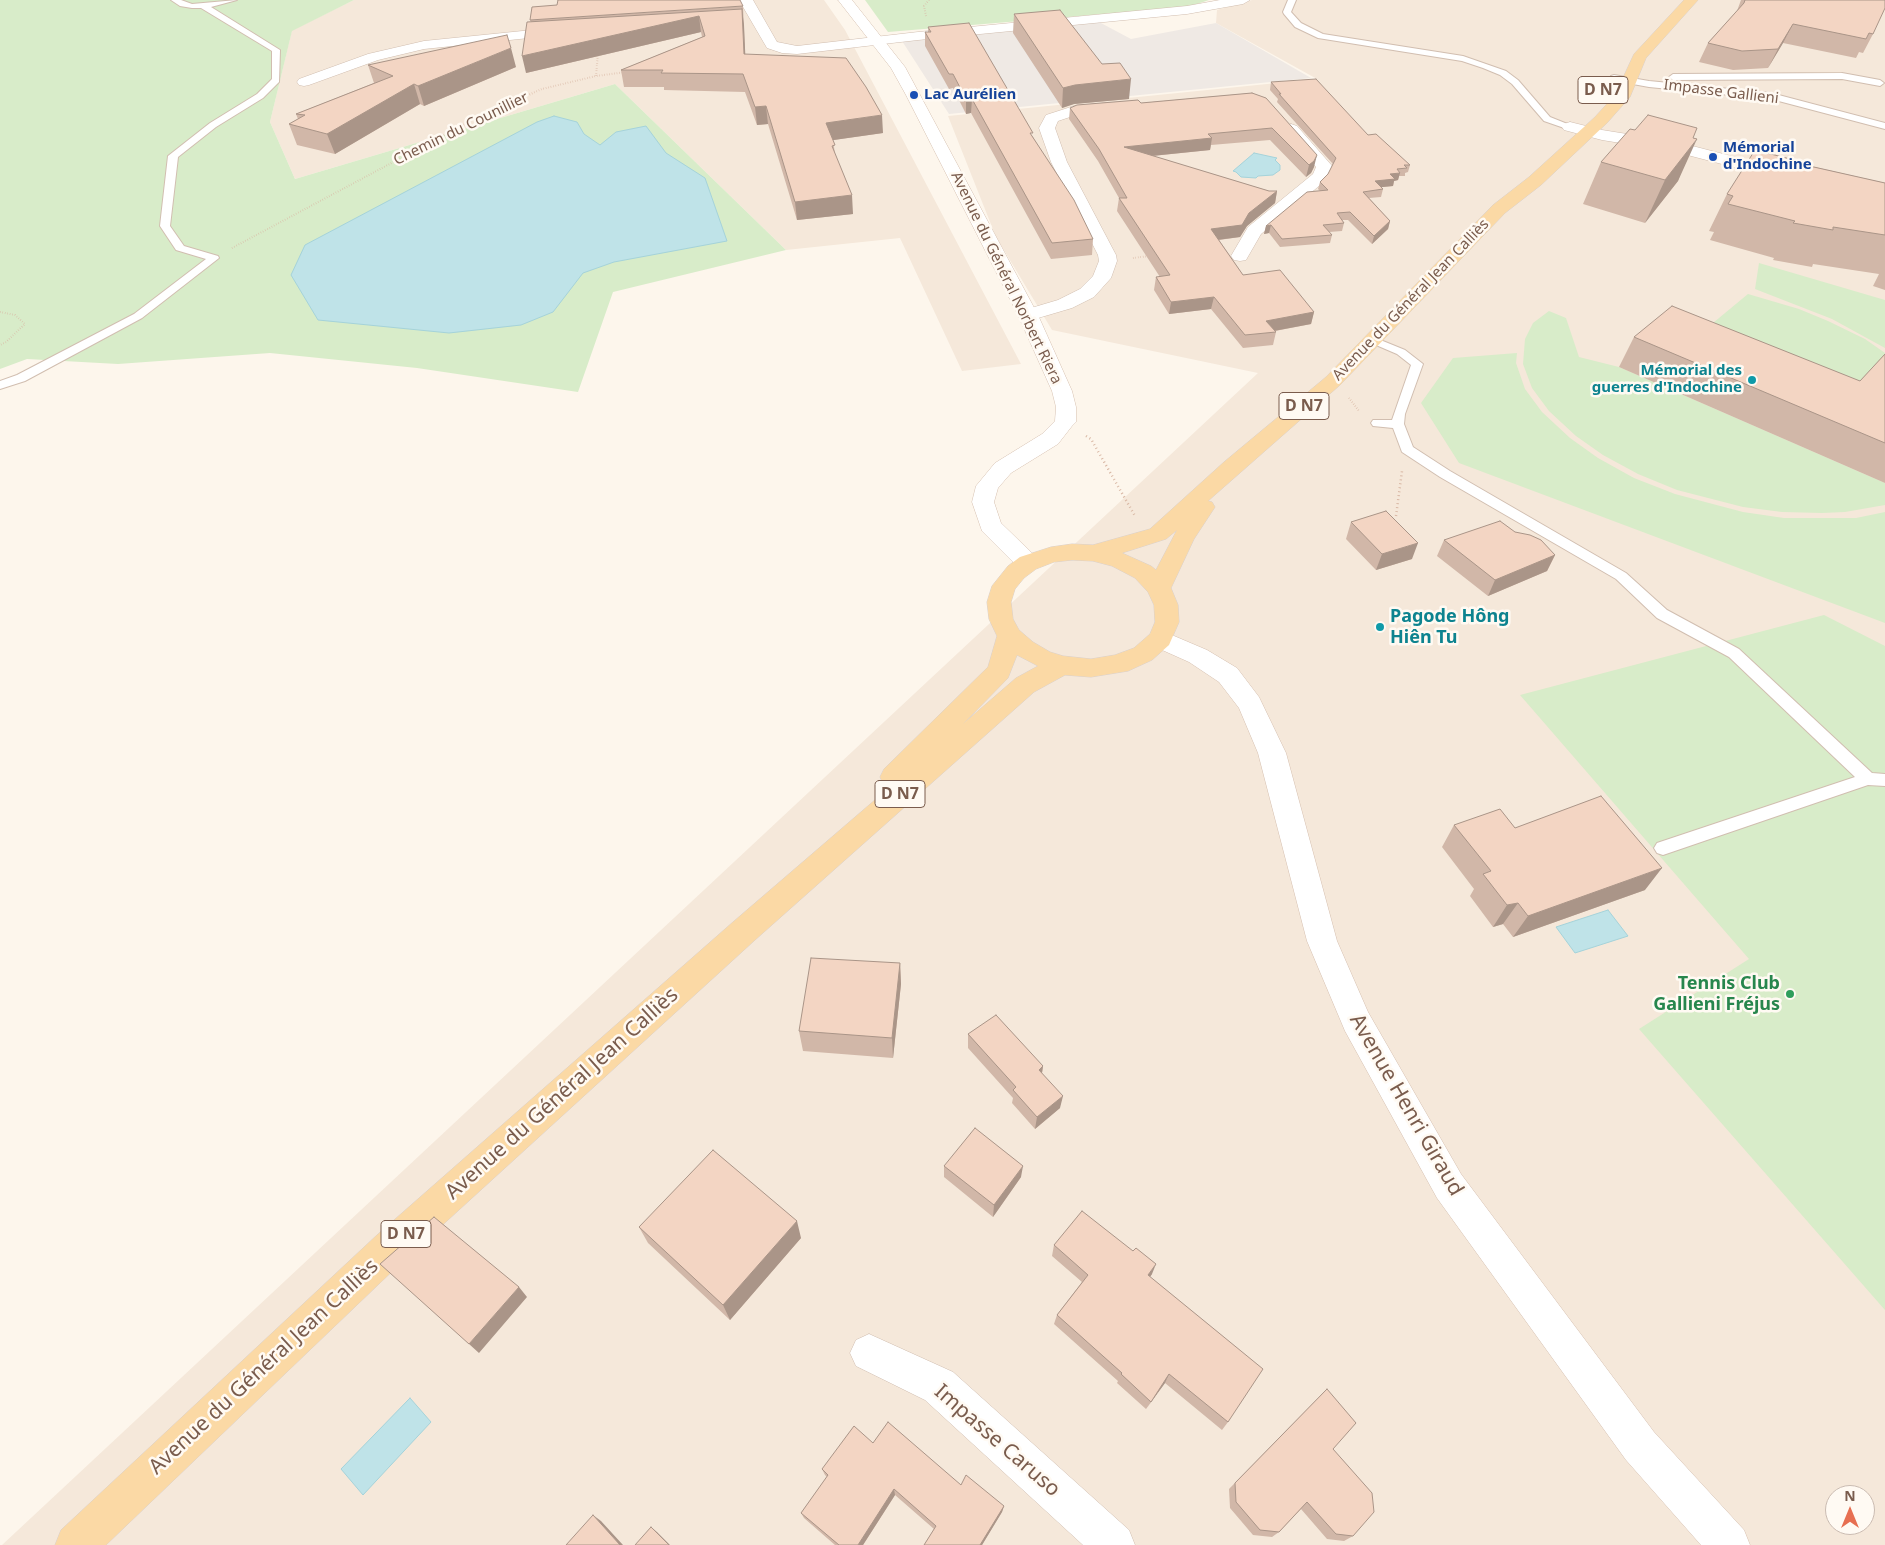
<!DOCTYPE html>
<meta charset="utf-8">
<style>
body{margin:0}
#map{position:relative;width:1885px;height:1545px;overflow:hidden;background:#fdf6ec;font-family:"Noto Sans",sans-serif}
canvas{display:block}
.north{position:absolute;left:1825px;top:1485px;width:50px;height:50px;box-sizing:border-box;background:#fffaf3;border:1px solid #cabbb1;border-radius:50%;rotate:0deg;font-size:14px;font-weight:700;line-height:20px;text-align:center;color:#7a5c4d}
.north::after{content:'';display:block;margin:auto;width:18px;height:22px;background:#e76f51;clip-path:polygon(50% 0,100% 100%,50% 72%,0 100%)}
</style>
<div id="map">
<canvas width="1885" height="1545"></canvas>
<div class="north">N</div>
</div>
<script>
const g = document.querySelector('canvas').getContext('2d');
g.lineJoin = 'round';
function paint(path, color) { g.fillStyle = color; g.fill(path, 'evenodd'); }
const poly = rows => new Path2D(rows.map(r => 'M' + r).join(''));
function trace(path, color, width, dash) { g.strokeStyle = color; g.lineWidth = width; g.lineCap = dash ? 'butt' : 'round'; g.setLineDash(dash || []); g.stroke(path); }
function drawText(font, color, halo, rows, align = 'center') {
  g.font = font + ' "Noto Sans",sans-serif'; g.lineWidth = 5; g.setLineDash([]); g.textBaseline = 'middle'; g.strokeStyle = halo; g.fillStyle = color; for (const [text, x, y, turn = 0] of rows) {
    g.save(); g.translate(x, y); g.rotate((+turn || 0) * Math.PI / 180); g.textAlign = isNaN(turn) ? turn : align; if (halo) g.strokeText(text, 0, 0); g.fillText(text, 0, 0); g.restore();
  }
}
paint(poly([
 [354,0,824,0,845,30,1021,364,962,371,900,238,786,250,615,84,295,179,270,122,292,30],
 [1252,0,1885,0,1885,1545,2,1545,1258,373,1052,330,996,237,948,116,1317,79,1216,23,1217,10],
 [1835,1495,1865,1495,1865,1525,1835,1525]
]), '#f5e8da');
paint(poly([
 [1099,22,1131,39,1216,23,1311,78,949,114,902,41]
]), '#efe9e4');
paint(poly([
 [0,0,354,0,292,31,270,122,295,179,615,84,786,250,613,292,578,392,417,368,270,353,118,364,27,359,0,369],
 [865,0,1209,0,1188,7,888,32],
 [1759,263,1885,300,1885,348,1832,319,1755,289],
 [1748,294,1799,309,1828,321,1865,339,1885,353,1885,431,1684,347],
 [1549,311,1566,318,1579,357,1619,367,1885,483,1885,505,1845,512,1822,513,1782,512,1743,507,1677,490,1638,474,1603,455,1576,436,1549,411,1532,388,1523,364,1525,339,1533,323],
 [1517,353,1516,363,1525,389,1542,412,1570,438,1598,458,1634,478,1675,494,1743,512,1784,518,1856,518,1885,512,1885,623,1459,463,1421,403,1453,358],
 [1824,615,1885,646,1885,1310,1639,1029,1749,959,1520,695]
]), '#d8ecc9');
const water = poly([
 [554,116,577,122,584,134,600,145,616,132,646,126,666,153,705,178,727,241,614,262,583,273,553,312,521,325,449,333,318,320,291,275,305,245,537,122,554,116],
 [1254,153,1277,158,1275,160,1280,165,1280,170,1273,175,1258,176,1256,178,1241,177,1236,172,1233,171,1254,153],
 [1608,910,1628,936,1575,953,1556,927,1608,910],
 [410,1398,431,1422,363,1495,341,1469,410,1398]
]);
paint(water, '#bfe3e8');
trace(water, '#a5d3da', 1);
const lane = poly([
 [171,0,181,0,192,4,237,0,211,7,280,50,279,82,263,98,216,127,178,157,170,226,184,246,218,256,219,258,142,318,25,381,0,389,0,381,17,375,134,314,206,259,176,250,160,226,168,156,210,123,257,94,272,79,272,51,201,8,192,8,180,6,171,0],
 [1288,0,1296,0,1291,12,1301,23,1323,34,1463,56,1506,71,1518,80,1550,117,1575,127,1570,130,1544,121,1512,84,1500,75,1483,68,1462,61,1318,38,1295,27,1284,14,1283,12,1288,0],
 [1842,73,1880,80,1884,83,1880,86,1842,79,1673,80,1669,77,1673,74,1842,73],
 [1614,75,1649,81,1771,93,1885,123,1885,129,1771,99,1649,87,1611,80,1611,76,1614,75],
 [1373,337,1405,350,1423,364,1405,414,1404,424,1413,447,1450,471,1626,573,1667,610,1739,649,1872,773,1885,774,1885,786,1868,785,1663,855,1657,853,1654,848,1657,843,1855,777,1729,657,1657,618,1616,579,1440,477,1402,452,1393,428,1373,426,1371,423,1373,420,1392,420,1411,365,1397,354,1369,342,1367,340,1369,338,1373,337]
]);
const street = poly([
 [739,0,753,0,777,42,797,46,918,32,1187,6,1220,0,1250,0,1243,4,1187,14,918,40,797,54,782,53,767,48,739,0],
 [562,27,567,28,569,31,567,34,424,49,378,60,309,85,304,86,299,85,297,82,299,79,368,54,424,41,562,27],
 [1106,103,1111,105,1114,108,1111,111,1076,115,1058,121,1055,128,1067,162,1116,255,1117,261,1111,278,1094,297,1072,308,1028,321,1021,319,1018,315,1021,311,1058,300,1080,289,1093,276,1099,261,1098,255,1051,162,1039,128,1046,115,1074,106,1106,103],
 [1570,122,1602,130,1677,142,1789,171,1791,175,1789,179,1783,180,1676,152,1602,140,1564,130,1562,127,1564,124,1570,122],
 [1291,124,1297,126,1333,167,1325,181,1261,234,1246,260,1240,261,1234,260,1231,256,1248,227,1313,174,1316,167,1283,129,1285,126,1291,124],
 [869,1334,953,1372,1129,1530,1135,1545,1083,1545,925,1400,856,1366,850,1353,856,1340,869,1334]
]);
const secondary = poly([
 [838,0,852,0,905,67,1038,315,1072,391,1076,407,1076,422,1072,426,1058,444,1011,473,998,488,994,502,1001,523,1036,557,1040,563,1036,569,1028,571,1020,569,982,531,972,502,976,486,995,463,1042,434,1055,421,1056,407,1052,391,1018,315,906,95,891,68,838,0],
 [1160,630,1207,650,1237,668,1259,697,1286,753,1337,941,1368,1012,1461,1174,1654,1432,1744,1530,1750,1545,1701,1545,1626,1460,1437,1198,1345,1031,1307,941,1258,753,1239,708,1219,682,1189,662,1151,645,1147,639,1151,633,1160,630]
]);
const primary = poly([
 [1684,0,1698,0,1646,58,1630,97,1607,123,1541,185,1505,213,1340,385,1208,501,1212,502,1215,507,1194,539,1171,588,1178,605,1179,622,1169,645,1152,660,1128,671,1091,677,1065,675,1034,692,755,940,403,1261,106,1545,55,1545,61,1530,377,1235,733,922,890,787,884,785,880,777,884,769,988,667,997,636,989,619,987,602,992,586,1008,566,1020,557,1051,547,1072,544,1093,545,1150,529,1224,462,1326,377,1493,205,1529,177,1595,117,1615,95,1634,54,1684,0],
 [1177,530,1156,570,1151,566,1122,553,1166,539,1177,530],
 [1072,560,1093,561,1112,566,1135,578,1148,592,1154,605,1155,622,1150,634,1134,648,1115,655,1091,659,1063,656,1050,652,1033,642,1019,630,1013,619,1011,602,1015,589,1024,578,1036,569,1054,562,1072,560],
 [1017,655,1038,666,1016,678,963,724,1008,678,1017,655]
]);
trace(lane, '#d1beb0', 2);
trace(street, '#d1beb0', 1);
trace(secondary, '#d6c0b0', 1);
trace(primary, '#dad1cd', 1);
trace(poly([
 [926,16,924,6,929,0],
 [596,76,598,53],
 [232,248,474,119,542,89,596,76,626,72],
 [1133,258,1149,256],
 [0,312,15,315,25,324,6,342,0,345],
 [1349,398,1359,411]
]), '#d9b8a5', 2, [0.5, 2]);
trace(poly([
 [1086,436,1091,439,1135,516],
 [1396,516,1402,471]
]), '#d9b8a5', 2.5, [1, 3]);
paint(lane, '#fff');
paint(street, '#fff');
paint(secondary, '#fff');
paint(primary, '#fbd9a5');
paint(poly([
 [1741,0,1885,0,1873,34,1863,53,1859,52,1856,58,1783,43,1768,68,1733,70,1699,62,1708,43,1737,11],
 [743,6,745,54,883,133,833,140,835,154,853,214,797,220,768,124,757,125,745,92,664,90,664,87,624,87,621,70,702,37,701,32,526,73,531,22,530,20],
 [1014,14,1102,64,1129,99,1074,104,1062,108,1013,33],
 [928,27,1033,137,1093,239,1092,255,1051,259,971,113,966,114,953,88,949,89,925,46,925,32,928,32],
 [368,65,516,67,424,106,420,104,335,154,297,145,289,124,298,119,296,114,374,83],
 [1271,82,1368,135,1410,165,1408,172,1405,173,1405,176,1399,176,1398,180,1394,181,1393,186,1381,187,1383,189,1381,197,1369,198,1390,221,1388,229,1372,244,1348,220,1342,220,1344,223,1342,231,1329,232,1332,235,1330,243,1280,247,1269,233,1264,234,1266,226,1320,191,1318,189,1320,182,1328,174,1333,164,1277,102,1278,99,1270,90],
 [1252,93,1314,167,1311,173,1306,177,1270,140,1211,145,1210,150,1152,156,1269,191,1277,191,1275,203,1247,226,1240,237,1219,240,1243,275,1314,312,1311,324,1275,331,1276,332,1273,345,1243,348,1211,309,1169,314,1154,290,1156,277,1160,277,1117,211,1119,198,1098,161,1069,119,1070,108,1141,103],
 [1635,130,1693,138,1678,181,1645,223,1583,204,1601,162],
 [1797,163,1885,183,1885,290,1873,286,1879,274,1813,264,1812,267,1773,260,1774,258,1710,240,1714,232,1709,231,1727,194],
 [1634,337,1860,381,1885,354,1885,483,1619,367],
 [1351,522,1412,559,1376,570,1346,539],
 [1515,532,1555,555,1547,571,1488,596,1437,556,1444,540],
 [1454,825,1515,828,1645,890,1513,937,1503,924,1493,927,1470,896,1474,889,1442,847],
 [900,963,901,984,893,1058,803,1051,799,1031],
 [968,1034,1043,1066,1042,1074,1060,1108,1035,1129,1012,1103,1013,1098,968,1048],
 [944,1166,1021,1177,993,1217,944,1177],
 [639,1227,801,1238,730,1320,648,1243],
 [1054,1245,1152,1274,1150,1277,1228,1422,1222,1430,1165,1383,1146,1409,1117,1383,1118,1381,1054,1324,1057,1315,1082,1282,1052,1256],
 [1327,1389,1333,1449,1353,1536,1344,1541,1327,1539,1301,1509,1279,1532,1272,1537,1253,1535,1230,1508,1229,1489],
 [873,1443,1004,1506,1002,1512,982,1545,924,1545,934,1529,895,1495,863,1545,835,1545,804,1518,801,1513,827,1477,825,1475,822,1469]
]), '#d1b7a8');
paint(poly([
 [742,9,744,25,746,71,744,54],
 [699,16,701,32,526,73,522,56],
 [1793,24,1783,43,1768,68,1778,49],
 [511,48,516,67,424,106,418,86],
 [1131,79,1129,99,1074,104,1062,108,1063,88,1075,85],
 [414,84,420,104,335,154,327,134],
 [966,99,972,99,971,113,966,114],
 [766,106,768,124,757,125,755,107],
 [882,115,883,133,827,141,826,123],
 [1212,138,1210,150,1122,159,1124,147],
 [1697,139,1678,181,1645,223,1665,180],
 [1317,155,1314,167,1311,173,1306,177,1309,165],
 [1400,173,1398,180,1394,181,1393,186,1373,188,1375,181,1390,174],
 [1277,191,1275,203,1247,226,1240,237,1209,241,1211,229,1249,213],
 [852,195,853,214,797,220,795,202],
 [1390,221,1388,229,1372,244,1374,236],
 [1271,225,1269,233,1264,234,1266,226],
 [1214,297,1211,309,1169,314,1171,302],
 [1314,312,1311,324,1263,333,1266,321],
 [1418,543,1412,559,1376,570,1382,554],
 [1555,555,1547,571,1488,596,1495,580],
 [1662,868,1645,890,1513,937,1528,916],
 [1518,903,1503,924,1493,927,1507,905],
 [900,963,901,984,893,1058,892,1038],
 [1043,1066,1041,1079,1039,1070],
 [1063,1096,1060,1108,1035,1129,1037,1117],
 [1023,1166,1021,1177,993,1217,994,1205],
 [797,1221,801,1238,730,1320,723,1305],
 [1156,1264,1152,1274,1144,1285,1148,1275],
 [519,1287,527,1297,479,1353,469,1344],
 [1169,1374,1165,1383,1146,1409,1151,1402],
 [894,1489,895,1495,863,1545,858,1545],
 [1004,1506,1002,1512,982,1545,980,1545],
 [593,1515,601,1521,623,1545,620,1545],
 [651,1527,657,1532,670,1545,669,1545]
]), '#aa9588');
const building = poly([
 [558,0,740,0,743,6,530,20,532,7,557,5,558,0],
 [1745,0,1885,0,1885,8,1873,34,1869,33,1866,39,1793,24,1778,49,1742,51,1708,43,1744,3,1745,0],
 [742,9,744,54,846,58,866,87,882,115,826,123,835,145,832,146,852,195,795,202,766,106,755,107,743,74,661,73,663,70,621,70,705,36,699,16,522,56,527,22,742,9],
 [1060,10,1102,64,1120,63,1131,79,1075,85,1063,88,1014,14,1060,10],
 [969,23,1033,133,1030,133,1074,200,1093,239,1052,243,972,99,966,99,953,74,949,74,925,32,931,32,928,27,969,23],
 [507,35,511,48,418,86,414,84,327,134,289,124,305,115,296,114,393,76,368,65,507,35],
 [1316,79,1368,135,1376,134,1410,165,1404,165,1407,168,1397,169,1400,173,1390,174,1395,179,1375,181,1383,189,1363,192,1390,221,1374,236,1350,212,1337,213,1344,223,1323,225,1332,235,1282,239,1271,225,1266,226,1307,192,1328,190,1320,182,1328,174,1336,158,1279,94,1281,94,1271,82,1316,79],
 [1252,93,1266,98,1317,155,1314,161,1309,165,1272,128,1208,134,1212,138,1124,147,1269,191,1277,191,1249,213,1242,225,1211,229,1243,275,1280,270,1314,312,1266,321,1276,332,1245,335,1214,297,1171,302,1156,277,1170,275,1119,198,1127,198,1099,149,1070,108,1077,105,1138,100,1141,103,1252,93],
 [1648,115,1697,128,1693,138,1697,139,1665,180,1601,162,1630,129,1635,130,1648,115],
 [1755,150,1798,161,1796,163,1885,183,1885,235,1833,227,1833,230,1793,223,1795,221,1728,204,1733,196,1727,194,1755,150],
 [1672,306,1860,381,1885,354,1885,443,1634,337,1672,306],
 [1386,511,1418,543,1382,554,1351,522,1386,511],
 [1500,521,1515,532,1530,535,1541,540,1555,555,1495,580,1444,540,1500,521],
 [1601,796,1662,868,1528,916,1518,903,1507,905,1483,874,1491,871,1454,825,1500,809,1515,828,1601,796],
 [811,958,900,963,892,1038,799,1031,811,958],
 [996,1015,1043,1066,1039,1070,1063,1096,1037,1117,1013,1090,1016,1087,968,1034,996,1015],
 [975,1128,1023,1166,994,1205,944,1166,975,1128],
 [713,1150,797,1221,723,1305,639,1227,713,1150],
 [1082,1211,1133,1251,1136,1248,1156,1264,1148,1275,1263,1369,1228,1422,1169,1374,1151,1402,1121,1374,1122,1373,1057,1315,1088,1275,1054,1245,1082,1211],
 [434,1217,519,1287,469,1344,380,1264,434,1217],
 [1327,1389,1356,1423,1333,1449,1372,1493,1374,1512,1353,1536,1336,1534,1307,1502,1279,1532,1260,1530,1236,1502,1235,1483,1327,1389],
 [888,1422,961,1485,966,1475,1004,1506,980,1545,924,1545,936,1526,894,1489,858,1545,839,1545,801,1513,828,1475,822,1469,854,1426,873,1443,888,1422],
 [593,1515,620,1545,566,1545,593,1515],
 [651,1527,669,1545,635,1545,651,1527]
]);
paint(building, '#f3d5c3');
trace(building, '#aa9588', 1);
for (const [x, y, r, color] of [
 [914,95,5,"#1a4fb4"],
 [1713,157,5,"#1a4fb4"],
 [1752,380,5,"#0f9aa8"],
 [1380,627,5,"#0f9aa8"],
 [1790,994,5,"#2e9e5b"]
]) { const dot = new Path2D(); dot.arc(x, y, r, 0, 2 * Math.PI); g.fillStyle = color; g.fill(dot); trace(dot, '#fffaf3', 2); }
drawText('15px', '#7a5c4d', '#fffaf3', [
 ["Impasse Gallieni",1721,92,7],
 ["Chemin du Counillier",461,129,-26],
 ["Avenue du Général Norbert Riera",1006,278,64],
 ["Avenue du Général Jean Calliès",1411,300,-46]
]);
drawText('bold 15px', '#164399', '#fffaf3', [
 ["Lac Aurélien",924,95],
 ["Mémorial",1723,148],
 ["d'Indochine",1723,165]
], 'left');
drawText('bold 15px', '#0d838f', '#fffaf3', [
 ["Mémorial des",1742,371],
 ["guerres d'Indochine",1742,388]
], 'right');
for (const [x, y, w] of [
 [1603,90,50],
 [1304,406,50],
 [900,794,50],
 [406,1234,50]
]) { const box = new Path2D(); box.roundRect(x - w / 2, y - 13.5, w, 27, 4); g.fillStyle = '#fffaf3'; g.fill(box); trace(box, '#7a5c4d', 1); }
drawText('bold 16px', '#7a5c4d', null, [
 ["D N7",1603,90],
 ["D N7",1304,406],
 ["D N7",900,794],
 ["D N7",406,1234]
]);
drawText('bold 18px', '#0d838f', '#fffaf3', [
 ["Pagode Hông",1390,617],
 ["Hiên Tu",1390,638]
], 'left');
drawText('bold 18px', '#27864d', '#fffaf3', [
 ["Tennis Club",1780,984],
 ["Gallieni Fréjus",1780,1005]
], 'right');
drawText('21px', '#7a5c4d', '#fffaf3', [
 ["Avenue du Général Jean Calliès",562,1094,-42],
 ["Avenue Henri Giraud",1406,1105,60],
 ["Avenue du Général Jean Calliès",264,1367,-43],
 ["Impasse Caruso",997,1441,41]
]);
</script>
